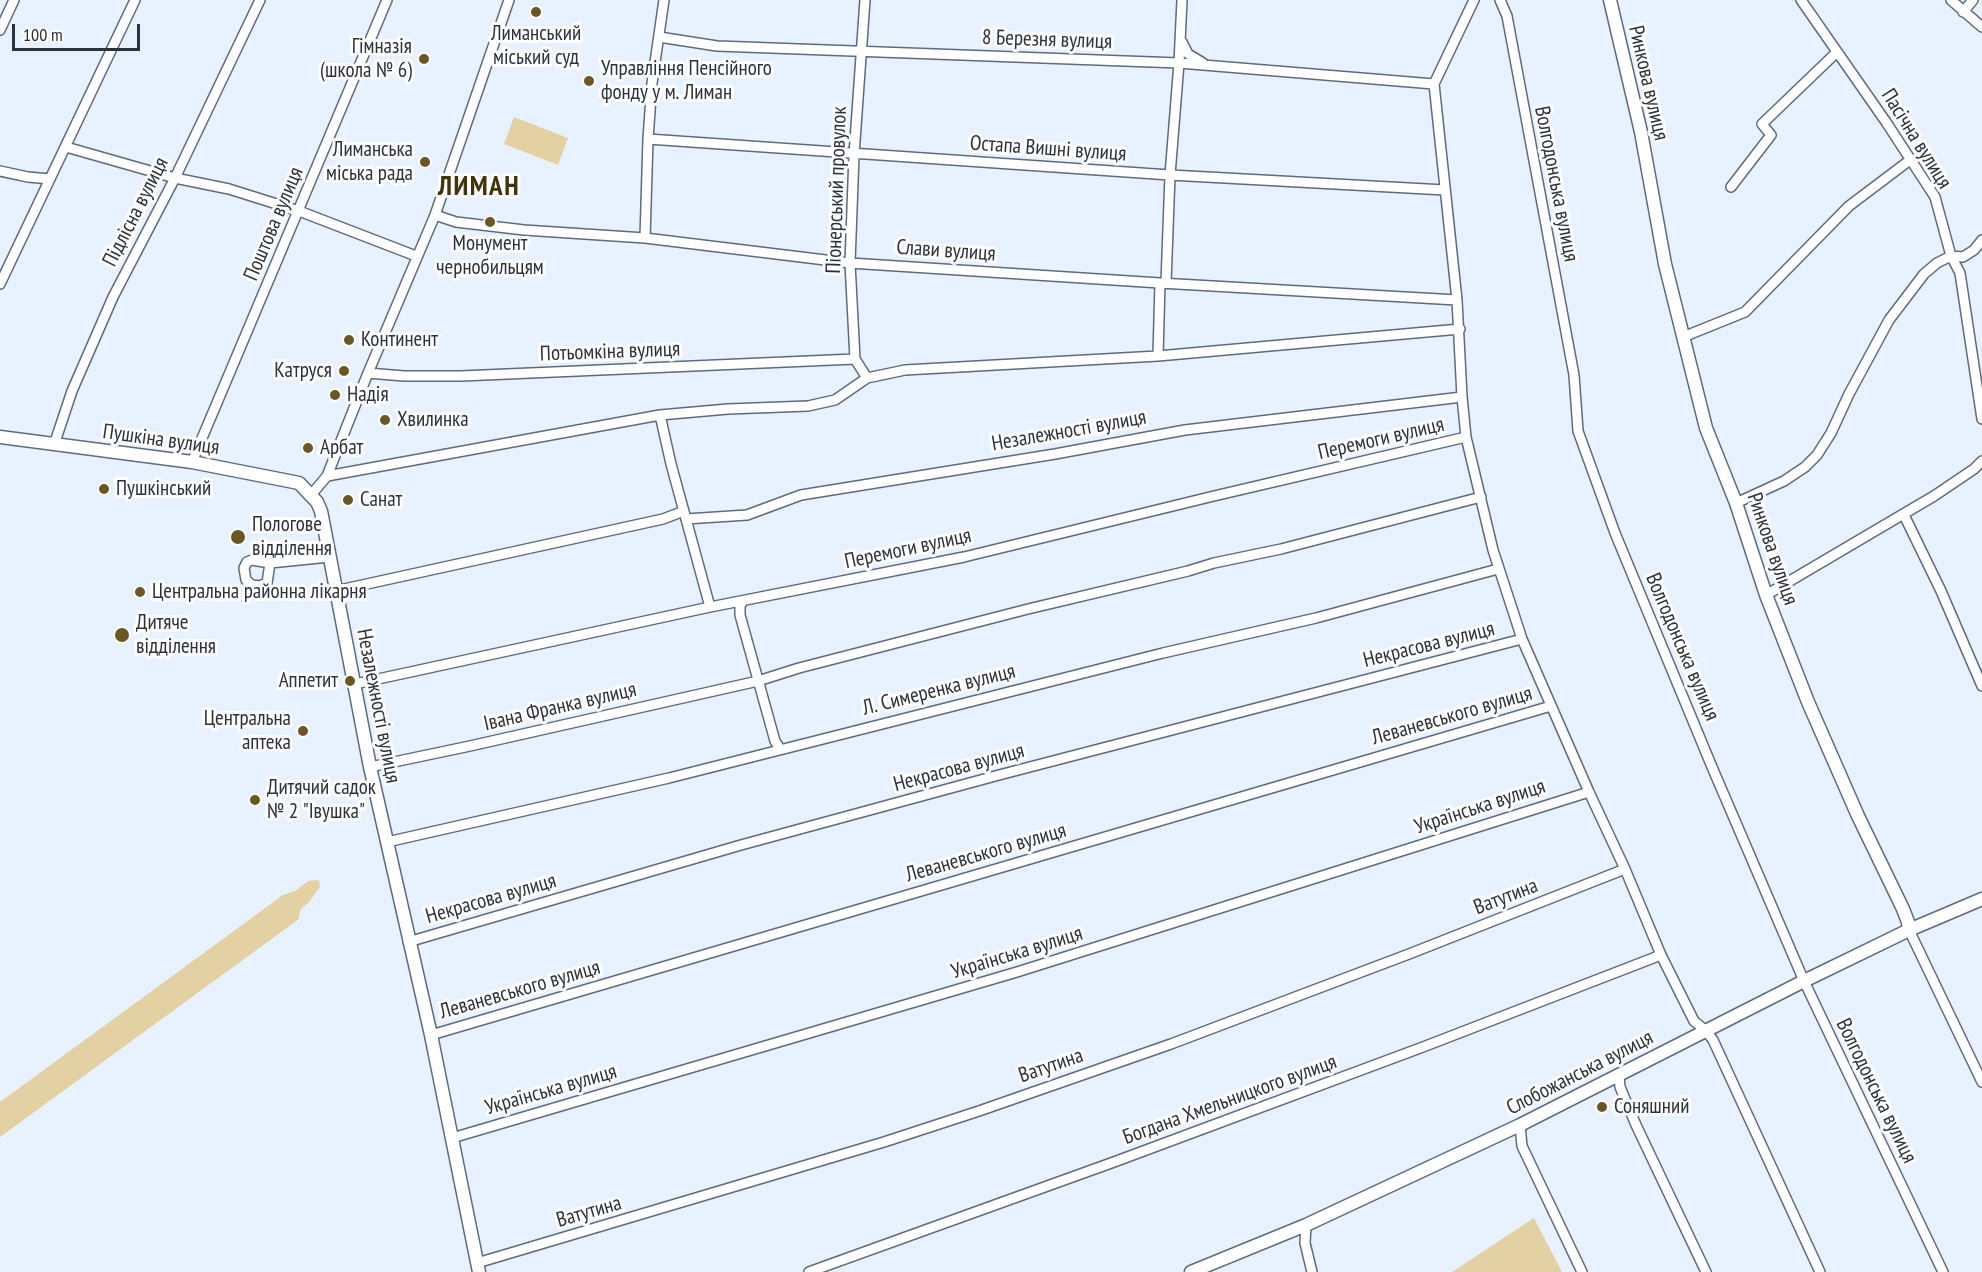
<!DOCTYPE html>
<meta charset="utf-8">
<style>
body{margin:0}
#map{position:relative;width:1982px;height:1272px;overflow:hidden;background:#e8f1ff;font-family:"PT Sans Narrow",sans-serif}
canvas{display:block}
.scale{position:absolute;left:12px;top:24px;width:128px;height:27px;box-sizing:border-box;border:3px solid #2c313a;border-top:0;padding-left:8px;font-size:18px;line-height:21px;white-space:nowrap;color:#2c313a;-webkit-text-stroke:4px #fdfdfd;paint-order:stroke}
</style>
<div id="map">
<canvas width="1982" height="1272"></canvas>
<div class="scale">100 m</div>
</div>
<script>
const g = document.querySelector('canvas').getContext('2d');
g.lineJoin = 'round';
function paint(path, color) { g.fillStyle = color; g.fill(path, 'evenodd'); }
const poly = rows => new Path2D(rows.map(r => 'M' + r).join(''));
function trace(path, color, width, dash) { g.strokeStyle = color; g.lineWidth = width; g.lineCap = dash ? 'butt' : 'round'; g.setLineDash(dash || []); g.stroke(path); }
function drawText(font, color, halo, rows, align = 'center') {
  g.font = font + ' "PT Sans Narrow",sans-serif'; g.lineWidth = 6; g.setLineDash([]); g.textBaseline = 'middle'; g.strokeStyle = halo; g.fillStyle = color; for (const [text, x, y, turn = 0] of rows) {
    g.save(); g.translate(x, y); g.rotate((+turn || 0) * Math.PI / 180); g.textAlign = isNaN(turn) ? turn : align; if (halo) g.strokeText(text, 0, 0); g.fillText(text, 0, 0); g.restore();
  }
}
paint(poly([
 [514,117,568,138,558,165,504,144],
 [319,880,320,887,309,902,300,910,299,919,0,1137,0,1102,283,895,295,891,308,881],
 [1534,1218,1562,1272,1452,1272]
]), '#e3d1a3');
const street = poly([
 [865,0,854,155,850,263,855,359,867,378],
 [1474,0,1434,84,1457,300,1462,397,1466,437,1493,550,1522,639,1589,792,1625,869,1661,955,1694,1021,1706,1031,1713,1040,1820,1272],
 [1500,0,1507,16,1574,375,1578,431,1615,533,1712,767,1804,981,1943,1272],
 [1801,0,1886,122,1935,197,1951,256,1960,273,1982,419],
 [1951,0,1982,27],
 [1963,12,1973,0],
 [0,30,14,0],
 [659,37,717,46,1179,63,1434,84],
 [1182,42,1188,54,1203,63],
 [648,139,1170,175,1445,190],
 [66,147,175,178,229,189,299,211,416,256],
 [0,171,28,177,50,179],
 [1731,187,1771,135,1762,124,1837,52],
 [435,215,456,222,524,230,645,238,850,263,1160,283,1457,300],
 [645,238,648,139,652,83,664,0],
 [1166,283,1170,175,1179,63,1182,0],
 [0,284,135,0],
 [1683,337,1745,312,1849,206,1910,160],
 [1158,356,1160,283],
 [368,373,404,376,461,376,855,359],
 [660,415,671,464,710,607],
 [54,445,72,391,113,297,175,178,260,0],
 [192,462,387,0],
 [327,476,660,415,728,409,808,406,835,400,867,378,905,370,1158,356,1460,329],
 [311,495,327,476,368,373,435,215,509,0],
 [1736,503,1784,481,1805,467,1817,455,1831,433,1849,394,1889,320,1924,274,1937,263,1951,256,1963,257,1974,250,1982,240],
 [1904,515,1941,591,1982,686],
 [686,519,747,515,801,495,1055,454,1185,430,1462,397],
 [270,563,267,583,260,586,252,585,246,580,244,568,247,562,252,560,270,563,329,557],
 [335,591,663,519,684,511],
 [1766,595,1934,496,1974,469,1982,461],
 [743,601,740,606,740,615,775,741,780,749],
 [355,684,710,607,964,557,1214,496,1466,437],
 [370,767,470,746,758,681,799,668,1028,609,1188,571,1214,563,1281,549,1481,497],
 [387,842,669,778,1163,653,1316,618,1498,569],
 [1909,930,1982,1082],
 [408,942,741,845,999,775,1522,639],
 [431,1035,1551,706],
 [1619,1076,1620,1087,1636,1125,1706,1272],
 [1520,1125,1522,1146,1582,1272],
 [452,1138,1017,972,1589,792],
 [1306,1225,1305,1243,1312,1272],
 [477,1263,884,1142,979,1111,1171,1044,1409,954,1625,869],
 [809,1272,1114,1162,1423,1047,1661,955]
]);
const secondary = poly([
 [1610,0,1641,132,1665,264,1706,428,1736,503,1766,595,1808,702,1858,816,1903,909,1908,922,1909,930],
 [0,437,192,462,299,483,317,502,321,511,370,767,431,1035,479,1272],
 [1191,1272,1306,1225,1520,1125,1804,981,1909,930,1982,899]
]);
trace(street, '#5e6a7e', 12);
trace(secondary, '#5e6a7e', 15);
trace(street, '#fff', 9);
trace(secondary, '#fff', 12);
for (const [x, y, r, color] of [
 [536,12,6,"#6a5725"],
 [424,59,6,"#6a5725"],
 [589,81,6,"#6a5725"],
 [425,162,6,"#6a5725"],
 [490,222,6,"#6a5725"],
 [349,340,6,"#6a5725"],
 [344,371,6,"#6a5725"],
 [335,395,6,"#6a5725"],
 [385,420,6,"#6a5725"],
 [308,448,6,"#6a5725"],
 [104,489,6,"#6a5725"],
 [348,500,6,"#6a5725"],
 [238,537,8,"#6a5725"],
 [140,592,6,"#6a5725"],
 [122,635,8,"#6a5725"],
 [350,681,6,"#6a5725"],
 [303,731,6,"#6a5725"],
 [255,800,6,"#6a5725"],
 [1602,1107,6,"#6a5725"]
]) { const dot = new Path2D(); dot.arc(x, y, r, 0, 2 * Math.PI); g.fillStyle = color; g.fill(dot); trace(dot, '#fdfdfd', 2); }
drawText('21px', '#2c313a', '#fdfdfd', [
 ["Лиманський",536,34,"center"],
 ["міський суд",536,58,"center"],
 ["Гімназія",412,47,"right"],
 ["(школа № 6)",412,71,"right"],
 ["Управління Пенсійного",601,69],
 ["фонду у м. Лиман",601,93],
 ["Лиманська",413,150,"right"],
 ["міська рада",413,174,"right"],
 ["Монумент",490,244,"center"],
 ["чернобильцям",490,268,"center"],
 ["Континент",361,340],
 ["Катруся",332,371,"right"],
 ["Надiя",347,395],
 ["Хвилинка",397,420],
 ["Арбат",320,448],
 ["Пушкінський",116,489],
 ["Санат",360,500],
 ["Пологове",252,525],
 ["відділення",252,549],
 ["Центральна районна лікарня",152,592],
 ["Дитяче",136,623],
 ["відділення",136,647],
 ["Аппетит",338,681,"right"],
 ["Центральна",291,719,"right"],
 ["аптека",291,743,"right"],
 ["Дитячий садок",267,788],
 ["№ 2 \"Івушка\"",267,812],
 ["Соняшний",1614,1107]
], 'left');
drawText('21px', '#2c313a', '#fdfdfd', [
 ["8 Березня вулиця",1047,40,2],
 ["Ринкова вулиця",1648,83,77],
 ["Пасічна вулиця",1916,139,58],
 ["Остапа Вишні вулиця",1048,149,4],
 ["Волгодонська вулиця",1556,184,79],
 ["Піонерський провулок",837,190,-88],
 ["Підлісна вулиця",136,212,-63],
 ["Поштова вулиця",274,224,-67],
 ["Слави вулиця",946,251,4],
 ["Потьомкіна вулиця",610,352,-2],
 ["Незалежності вулиця",1069,431,-10],
 ["Перемоги вулиця",1381,439,-13],
 ["Пушкіна вулиця",161,440,8],
 ["Перемоги вулиця",908,549,-12],
 ["Ринкова вулиця",1772,549,71],
 ["Некрасова вулиця",1429,645,-14],
 ["Волгодонська вулиця",1682,647,67],
 ["Л. Симеренка вулиця",939,690,-14],
 ["Незалежності вулиця",378,706,79],
 ["Івана Франка вулиця",560,707,-13],
 ["Леваневського вулиця",1452,716,-16],
 ["Некрасова вулиця",959,768,-15],
 ["Українська вулиця",1480,807,-18],
 ["Леваневського вулиця",986,853,-16],
 ["Ватутина",1506,897,-21],
 ["Некрасова вулиця",491,899,-16],
 ["Українська вулиця",1017,953,-17],
 ["Леваневського вулиця",520,990,-16],
 ["Ватутина",1051,1066,-19],
 ["Слобожанська вулиця",1580,1073,-27],
 ["Українська вулиця",551,1090,-16],
 ["Волгодонська вулиця",1876,1091,64],
 ["Богдана Хмельницкого вулиця",1230,1100,-20],
 ["Ватутина",589,1212,-16]
]);
g.letterSpacing = '1.5px';
drawText('bold 27px', '#423309', '#fdfdfd', [
 ["ЛИМАН",479,187]
]);
g.letterSpacing = '0px';
</script>
